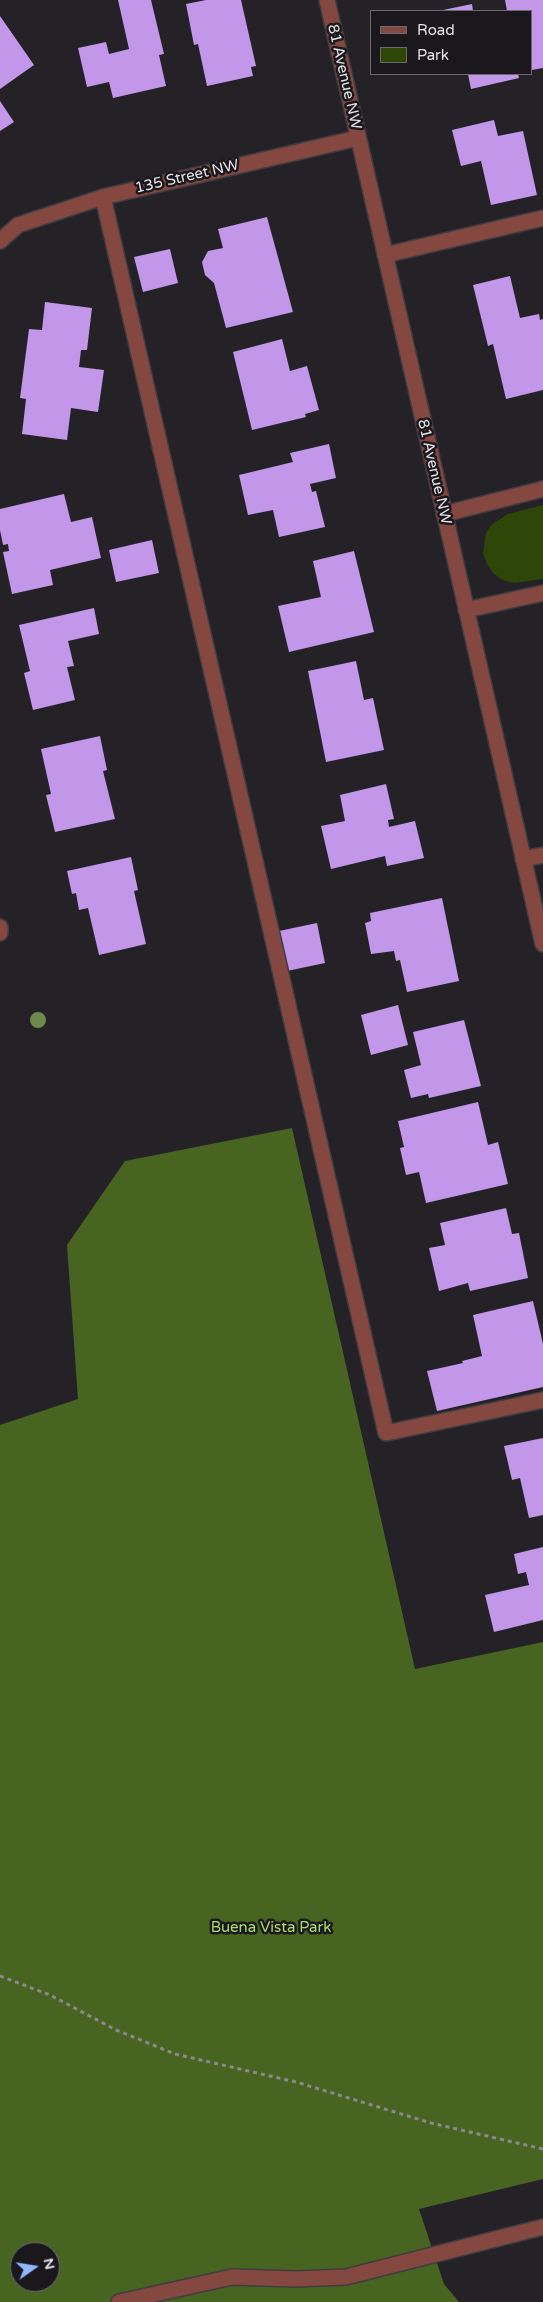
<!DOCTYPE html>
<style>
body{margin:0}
#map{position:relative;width:543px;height:2302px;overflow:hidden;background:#242227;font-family:"Varela Round",sans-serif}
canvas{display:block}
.legend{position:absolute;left:370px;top:10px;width:162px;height:65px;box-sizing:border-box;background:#1b181d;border:1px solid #6c696e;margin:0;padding:6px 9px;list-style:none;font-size:15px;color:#e5e3e7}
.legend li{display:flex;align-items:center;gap:10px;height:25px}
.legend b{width:25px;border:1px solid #6c696e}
.north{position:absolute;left:10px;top:2242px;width:50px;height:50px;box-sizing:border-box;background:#1b181d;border:1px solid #6c696e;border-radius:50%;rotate:77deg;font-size:14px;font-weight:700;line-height:20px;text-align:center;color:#e5e3e7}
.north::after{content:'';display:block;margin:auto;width:18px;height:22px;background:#91b8fd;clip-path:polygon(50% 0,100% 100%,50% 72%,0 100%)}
</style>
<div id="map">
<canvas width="543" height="2302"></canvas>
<ul class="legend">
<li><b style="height:6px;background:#844840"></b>Road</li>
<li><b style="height:14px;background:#2f4609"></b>Park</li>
</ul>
<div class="north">N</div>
</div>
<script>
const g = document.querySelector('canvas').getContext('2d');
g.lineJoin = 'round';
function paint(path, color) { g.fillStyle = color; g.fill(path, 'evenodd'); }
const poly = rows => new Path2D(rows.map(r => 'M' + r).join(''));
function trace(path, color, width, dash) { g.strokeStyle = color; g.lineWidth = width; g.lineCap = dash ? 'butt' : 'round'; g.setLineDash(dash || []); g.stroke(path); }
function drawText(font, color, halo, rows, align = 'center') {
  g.font = font + ' "Varela Round",sans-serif'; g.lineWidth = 5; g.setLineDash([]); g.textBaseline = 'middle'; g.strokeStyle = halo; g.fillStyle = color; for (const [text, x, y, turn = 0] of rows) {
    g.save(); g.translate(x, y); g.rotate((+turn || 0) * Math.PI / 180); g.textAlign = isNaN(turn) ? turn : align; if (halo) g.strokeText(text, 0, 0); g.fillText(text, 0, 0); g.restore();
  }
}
paint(poly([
 [543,505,543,579,514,583,503,580,493,573,487,564,483,553,486,533,491,525,508,514]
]), '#2f4609');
paint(poly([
 [292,1128,415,1669,543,1642,543,2179,419,2209,444,2284,459,2302,0,2302,0,1425,78,1399,67,1245,125,1161],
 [20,2252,50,2252,50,2282,20,2282]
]), '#486421');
paint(poly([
 [118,0,151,0,164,54,159,55,166,86,113,98,109,82,87,87,78,48,106,42,109,54,129,49],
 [206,0,241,0,256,66,251,67,253,76,207,86,198,44,194,45,186,4],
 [505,0,543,0,543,68,532,70,532,11,507,11],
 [472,4,473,11,443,11,443,10],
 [0,16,34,65,0,89],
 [468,74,518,74,519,78,471,89],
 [0,101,14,122,0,131],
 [494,120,498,136,523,131,537,195,491,205,481,161,461,166,452,130],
 [267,217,293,312,226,328,214,283,205,275,202,262,208,251,223,248,218,229],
 [170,249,178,283,143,292,134,257],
 [510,276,520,318,539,314,540,320,543,319,543,390,506,399,493,344,488,346,473,285],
 [45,302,92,308,87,350,81,350,79,367,104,370,98,412,71,408,67,440,22,434,26,399,20,398,29,329,42,330],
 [282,339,290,371,307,366,319,410,305,414,306,417,252,430,233,352],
 [329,444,336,478,310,484,312,492,316,491,325,527,279,537,273,510,248,515,239,475,293,462,290,453],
 [64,494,71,522,92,517,101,558,50,570,53,585,12,594,3,552,9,551,8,544,3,545,0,530,0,509],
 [152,540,159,573,116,582,109,550],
 [354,551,374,632,289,652,278,606,321,597,313,561],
 [94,608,99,634,68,641,74,666,67,667,75,700,33,710,24,673,30,671,19,625],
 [356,661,364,700,373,698,384,750,326,762,308,671],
 [100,736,107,770,103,771,115,819,55,832,46,795,51,794,41,749],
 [386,784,394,819,388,820,389,827,415,821,424,858,387,866,385,856,331,869,321,826,345,821,340,795],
 [131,857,138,890,134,891,146,944,99,955,88,908,79,910,76,893,72,894,67,871],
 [442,898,459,981,407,992,400,960,396,961,394,951,371,954,365,923,371,921,370,913],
 [317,923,325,963,287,971,279,931],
 [398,1005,408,1045,371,1055,361,1015],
 [464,1020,481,1086,429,1098,428,1094,411,1098,404,1070,421,1065,413,1032],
 [478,1102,488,1145,498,1142,508,1184,426,1203,419,1172,406,1175,400,1148,404,1147,398,1121],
 [506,1208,512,1234,519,1233,528,1278,470,1291,468,1283,439,1291,429,1248,445,1245,440,1223],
 [533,1301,543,1344,543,1387,437,1411,427,1371,463,1363,462,1361,482,1356,473,1315],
 [543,1438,543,1515,529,1518,520,1478,512,1480,504,1446],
 [543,1547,543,1620,494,1632,485,1595,529,1585,526,1572,518,1574,514,1554]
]), '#c296e9');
const minor = poly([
 [327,0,543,944],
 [103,197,386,1433,543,1400],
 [0,241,18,225,103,197,358,138],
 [385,255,543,218],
 [444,514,543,489],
 [466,610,543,593],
 [523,859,543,855],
 [0,927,0,933],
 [119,2302,232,2277,296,2279,346,2277,543,2227]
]);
trace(minor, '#3f3d42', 18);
trace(poly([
 [0,1976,50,1995,116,2030,175,2054,296,2082,431,2123,543,2149]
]), '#8b898d', 3, [4, 4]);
trace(minor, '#844840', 15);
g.fillStyle = '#6e894b';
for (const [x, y] of [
 [38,1020]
]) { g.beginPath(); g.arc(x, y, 8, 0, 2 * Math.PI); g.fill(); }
drawText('15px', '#e5e3e7', '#1b181d', [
 ["81 Avenue NW",344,77,77],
 ["135 Street NW",187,177,-13],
 ["81 Avenue NW",434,472,77]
]);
drawText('15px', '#abdd69', '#1b181d', [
 ["Buena Vista Park",271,1928]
]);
</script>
